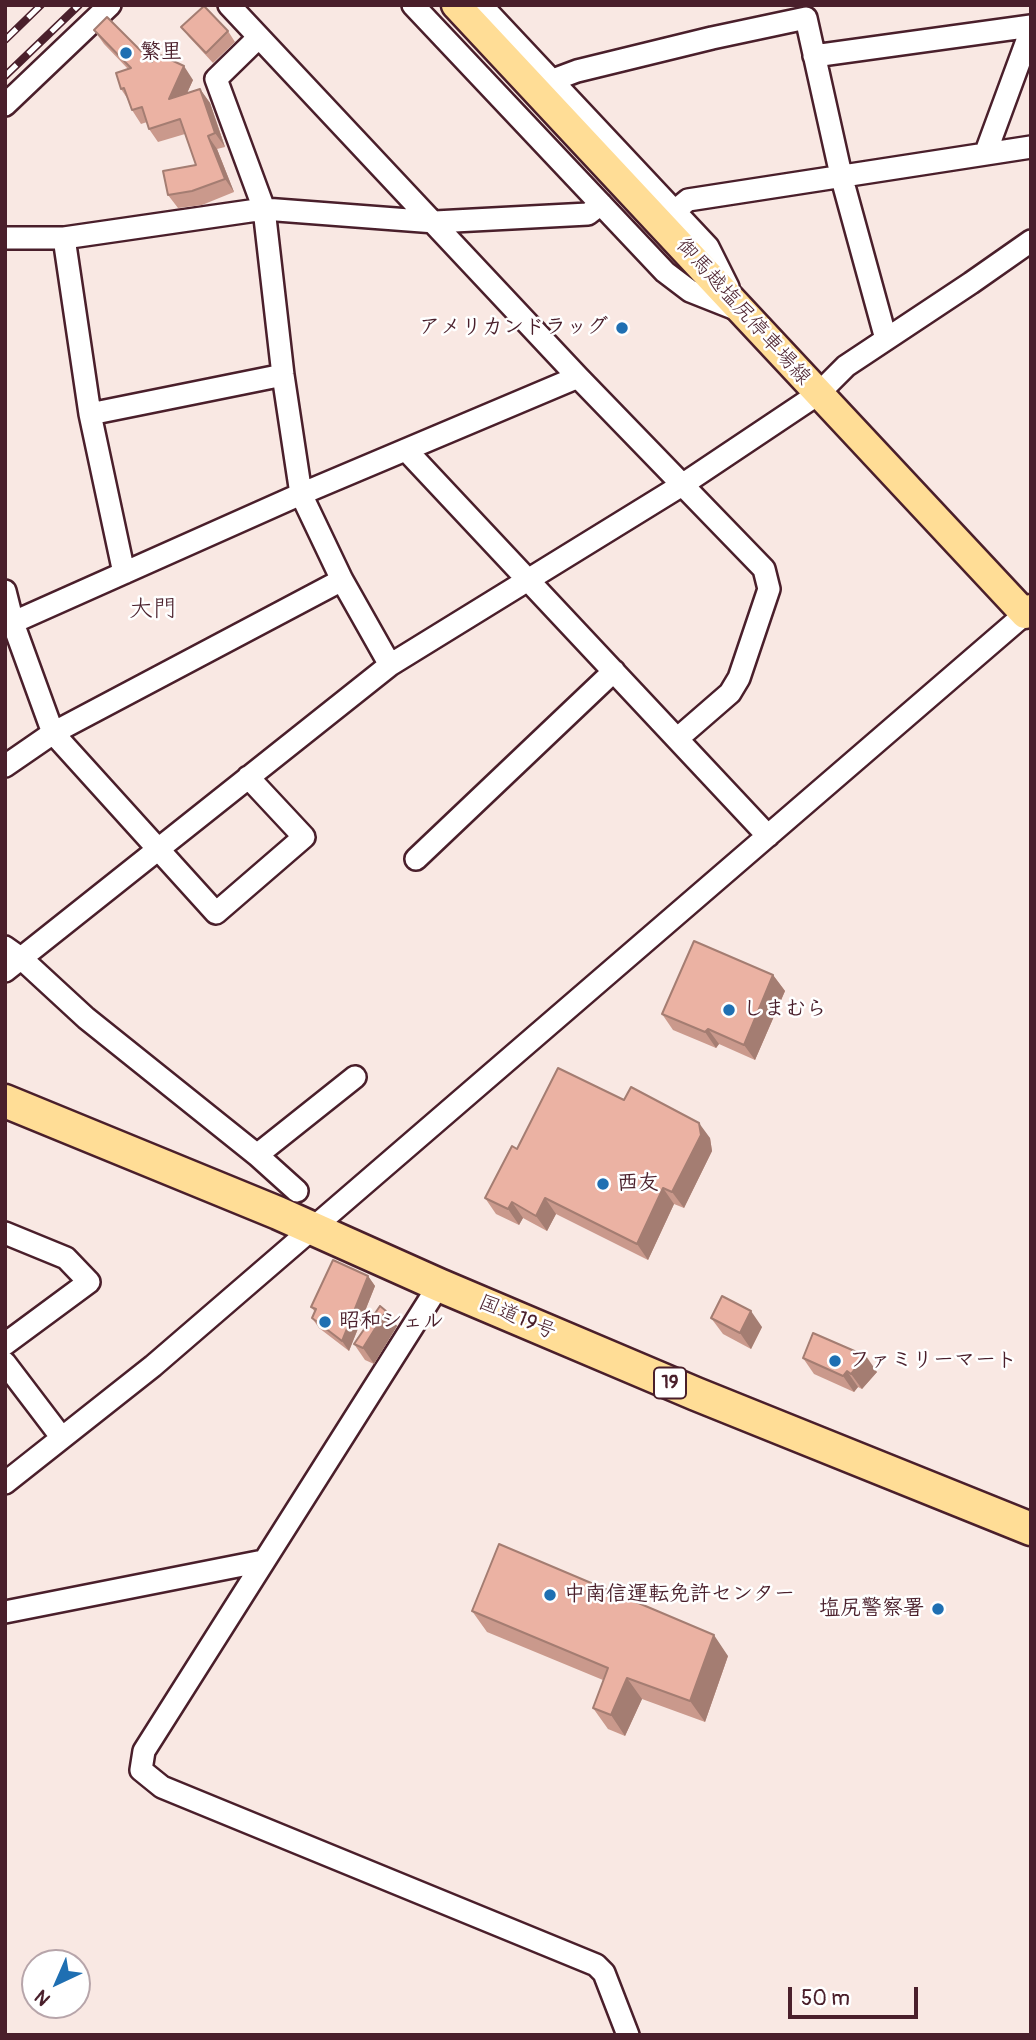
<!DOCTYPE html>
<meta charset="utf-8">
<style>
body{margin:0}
#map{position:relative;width:1036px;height:2040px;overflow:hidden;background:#f9e8e3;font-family:Pangolin,sans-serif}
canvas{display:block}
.frame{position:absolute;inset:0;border:7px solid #4a1f2b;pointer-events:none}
.north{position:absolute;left:21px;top:1949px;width:70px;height:70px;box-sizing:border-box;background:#fff;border:2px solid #b7a5aa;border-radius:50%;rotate:224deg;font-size:19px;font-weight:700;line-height:28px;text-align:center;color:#4a1f2b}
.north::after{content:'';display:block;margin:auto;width:24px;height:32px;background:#1f6fb2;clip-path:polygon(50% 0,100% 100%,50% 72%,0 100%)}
.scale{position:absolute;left:788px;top:1987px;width:130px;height:32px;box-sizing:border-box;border:4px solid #4a1f2b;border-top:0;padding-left:9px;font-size:21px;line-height:24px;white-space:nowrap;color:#4a1f2b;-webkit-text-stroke:5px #fff;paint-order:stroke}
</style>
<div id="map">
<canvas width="1036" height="2040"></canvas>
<div class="frame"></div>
<div class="north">N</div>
<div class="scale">50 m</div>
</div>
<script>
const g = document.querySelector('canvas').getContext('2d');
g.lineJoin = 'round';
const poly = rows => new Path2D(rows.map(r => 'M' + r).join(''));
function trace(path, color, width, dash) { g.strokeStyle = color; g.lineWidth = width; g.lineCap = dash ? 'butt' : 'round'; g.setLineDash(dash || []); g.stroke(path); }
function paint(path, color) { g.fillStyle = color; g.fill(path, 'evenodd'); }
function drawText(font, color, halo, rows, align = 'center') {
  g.font = font + ' Pangolin,"Klee One",sans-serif'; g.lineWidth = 5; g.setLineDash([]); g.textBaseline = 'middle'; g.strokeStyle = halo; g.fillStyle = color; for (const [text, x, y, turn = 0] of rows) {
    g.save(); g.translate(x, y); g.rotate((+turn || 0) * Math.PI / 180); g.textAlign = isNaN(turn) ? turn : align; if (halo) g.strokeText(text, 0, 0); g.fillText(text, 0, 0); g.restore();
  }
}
const minor = poly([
 [229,5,578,377,764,569,769,589,739,678,730,693,677,739],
 [413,5,665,272,690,291,738,310],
 [481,5,708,247,728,287],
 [259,37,216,79,264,209,283,375,301,494,342,580,390,665],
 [814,56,1031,26],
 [553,80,577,71,712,38,806,18,841,175,886,339],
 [5,105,110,5],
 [986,152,1031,30],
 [676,210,688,200,1031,147],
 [5,238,64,238,264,209,435,222,588,214,601,204],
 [64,238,90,414,124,573],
 [90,414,283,375],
 [407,451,768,836],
 [5,591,13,623,53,733,216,913,304,837,248,777],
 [5,626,301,494,578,377],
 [5,766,53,733,342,580],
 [416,859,614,671],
 [5,947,22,959,86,1018,257,1155,297,1191],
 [5,971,390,665,682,485,818,394,846,366,971,283,1031,241],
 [257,1155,355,1077],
 [5,1233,66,1258,89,1282,5,1344],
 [439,1285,144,1751,141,1770,162,1787,596,1965,604,1973,628,2035],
 [5,1363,62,1438],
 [5,1483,153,1366,1025,614],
 [5,1612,263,1561]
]);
const major = poly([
 [456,5,1025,614,1031,609]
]);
const highway = poly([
 [5,1101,278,1213,439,1285,696,1394,1031,1529]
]);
trace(minor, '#4a1f2b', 26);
trace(major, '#4a1f2b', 33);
trace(highway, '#4a1f2b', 37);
trace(minor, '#fff', 21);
trace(major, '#ffdd96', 28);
trace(highway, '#ffdd96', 32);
const rail = poly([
 [5,40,41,5],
 [5,76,79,5]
]);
trace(rail, '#4a1f2b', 8);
trace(rail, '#fff', 5, [16]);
paint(poly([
 [181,27,228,31,235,42,213,63,189,37],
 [94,30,152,62,193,80,187,93,200,89,210,103,225,147,217,149,234,192,202,205,178,208,168,195,196,165,185,134,158,142,149,129,147,122,141,124,132,110,127,98,121,89,128,69,104,44],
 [773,975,785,991,755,1060,719,1044,716,1048,673,1030,662,1014],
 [624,1100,710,1138,712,1151,684,1208,674,1204,648,1260,556,1214,547,1231,523,1218,519,1225,496,1214,485,1198,517,1149],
 [368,1276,375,1286,349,1351,319,1328,312,1318,315,1312,311,1307],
 [386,1311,397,1326,374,1364,365,1360,354,1344],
 [711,1318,762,1327,751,1349,723,1334],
 [803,1358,877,1372,862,1389,858,1387,854,1392,814,1374],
 [472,1611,728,1656,705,1722,642,1699,625,1736,608,1729,593,1708,603,1680,487,1632]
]), '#ca998c');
paint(poly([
 [184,66,193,80,178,113,169,99],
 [200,89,210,103,225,147,215,133],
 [208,136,217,149,234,192,225,179],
 [773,975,785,991,755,1060,744,1045],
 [708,1029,719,1044,716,1048,705,1032],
 [699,1123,710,1138,712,1151,684,1208,672,1192],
 [663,1188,674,1204,648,1260,637,1244],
 [545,1198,556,1214,547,1231,536,1216],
 [512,1202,523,1218,519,1225,508,1209],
 [368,1276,375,1286,349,1351,342,1341],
 [386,1311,397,1326,374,1364,363,1348],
 [751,1311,762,1327,751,1349,740,1333],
 [866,1356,877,1372,862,1389,851,1374],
 [847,1371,858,1387,854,1392,843,1376],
 [714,1635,728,1656,705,1722,690,1701],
 [627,1678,642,1699,625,1736,611,1715]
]), '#a47d72');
const building = poly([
 [204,6,228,31,206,53,181,27,204,6],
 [107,17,152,62,156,53,184,66,169,99,200,89,215,133,208,136,225,179,192,191,168,195,163,171,196,165,180,119,149,129,142,107,132,110,124,88,121,89,116,73,131,68,94,30,107,17],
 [694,941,773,975,744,1045,708,1029,705,1032,662,1014,694,941],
 [558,1068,624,1100,631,1087,699,1123,701,1135,672,1192,663,1188,637,1244,545,1198,536,1216,512,1202,508,1209,485,1198,512,1146,517,1149,558,1068],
 [333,1260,368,1276,342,1341,312,1318,316,1309,311,1307,333,1260],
 [722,1296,751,1311,740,1333,711,1318,722,1296],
 [380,1306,386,1311,363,1348,354,1344,380,1306],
 [813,1333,866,1356,851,1374,847,1371,843,1376,803,1358,813,1333],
 [499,1544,714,1635,690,1701,627,1678,611,1715,593,1708,608,1668,472,1611,499,1544]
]);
paint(building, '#ebb2a3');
trace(building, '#a47d72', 2);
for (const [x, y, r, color] of [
 [126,53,7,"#1f6fb2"],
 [622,328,7,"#1f6fb2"],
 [729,1010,7,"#1f6fb2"],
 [603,1184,7,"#1f6fb2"],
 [325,1322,7,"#1f6fb2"],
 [835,1361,7,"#1f6fb2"],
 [550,1595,7,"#1f6fb2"],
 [938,1609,7,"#1f6fb2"]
]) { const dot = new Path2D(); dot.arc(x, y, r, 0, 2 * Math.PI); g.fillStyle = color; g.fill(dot); trace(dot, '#fff', 2.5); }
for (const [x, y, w] of [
 [670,1383,32]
]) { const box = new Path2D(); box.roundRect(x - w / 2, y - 15.5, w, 31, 5); g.fillStyle = '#fff'; g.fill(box); trace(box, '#4a1f2b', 2); }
drawText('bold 19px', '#4a1f2b', null, [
 ["19",670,1383]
]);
drawText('bold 21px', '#4a1f2b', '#fff', [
 ["繁里",140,53],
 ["アメリカンドラッグ",608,328,"right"],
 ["しまむら",743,1010],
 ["西友",617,1184],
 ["昭和シェル",339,1322],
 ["ファミリーマート",849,1361],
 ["中南信運転免許センター",564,1595],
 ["塩尻警察署",924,1609,"right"]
], 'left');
drawText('21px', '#4a1f2b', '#fff', [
 ["御馬越塩尻停車場線",743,312,48],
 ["国道19号",517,1318,23]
]);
drawText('24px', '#4a1f2b', '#fff', [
 ["大門",153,610]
]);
</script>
